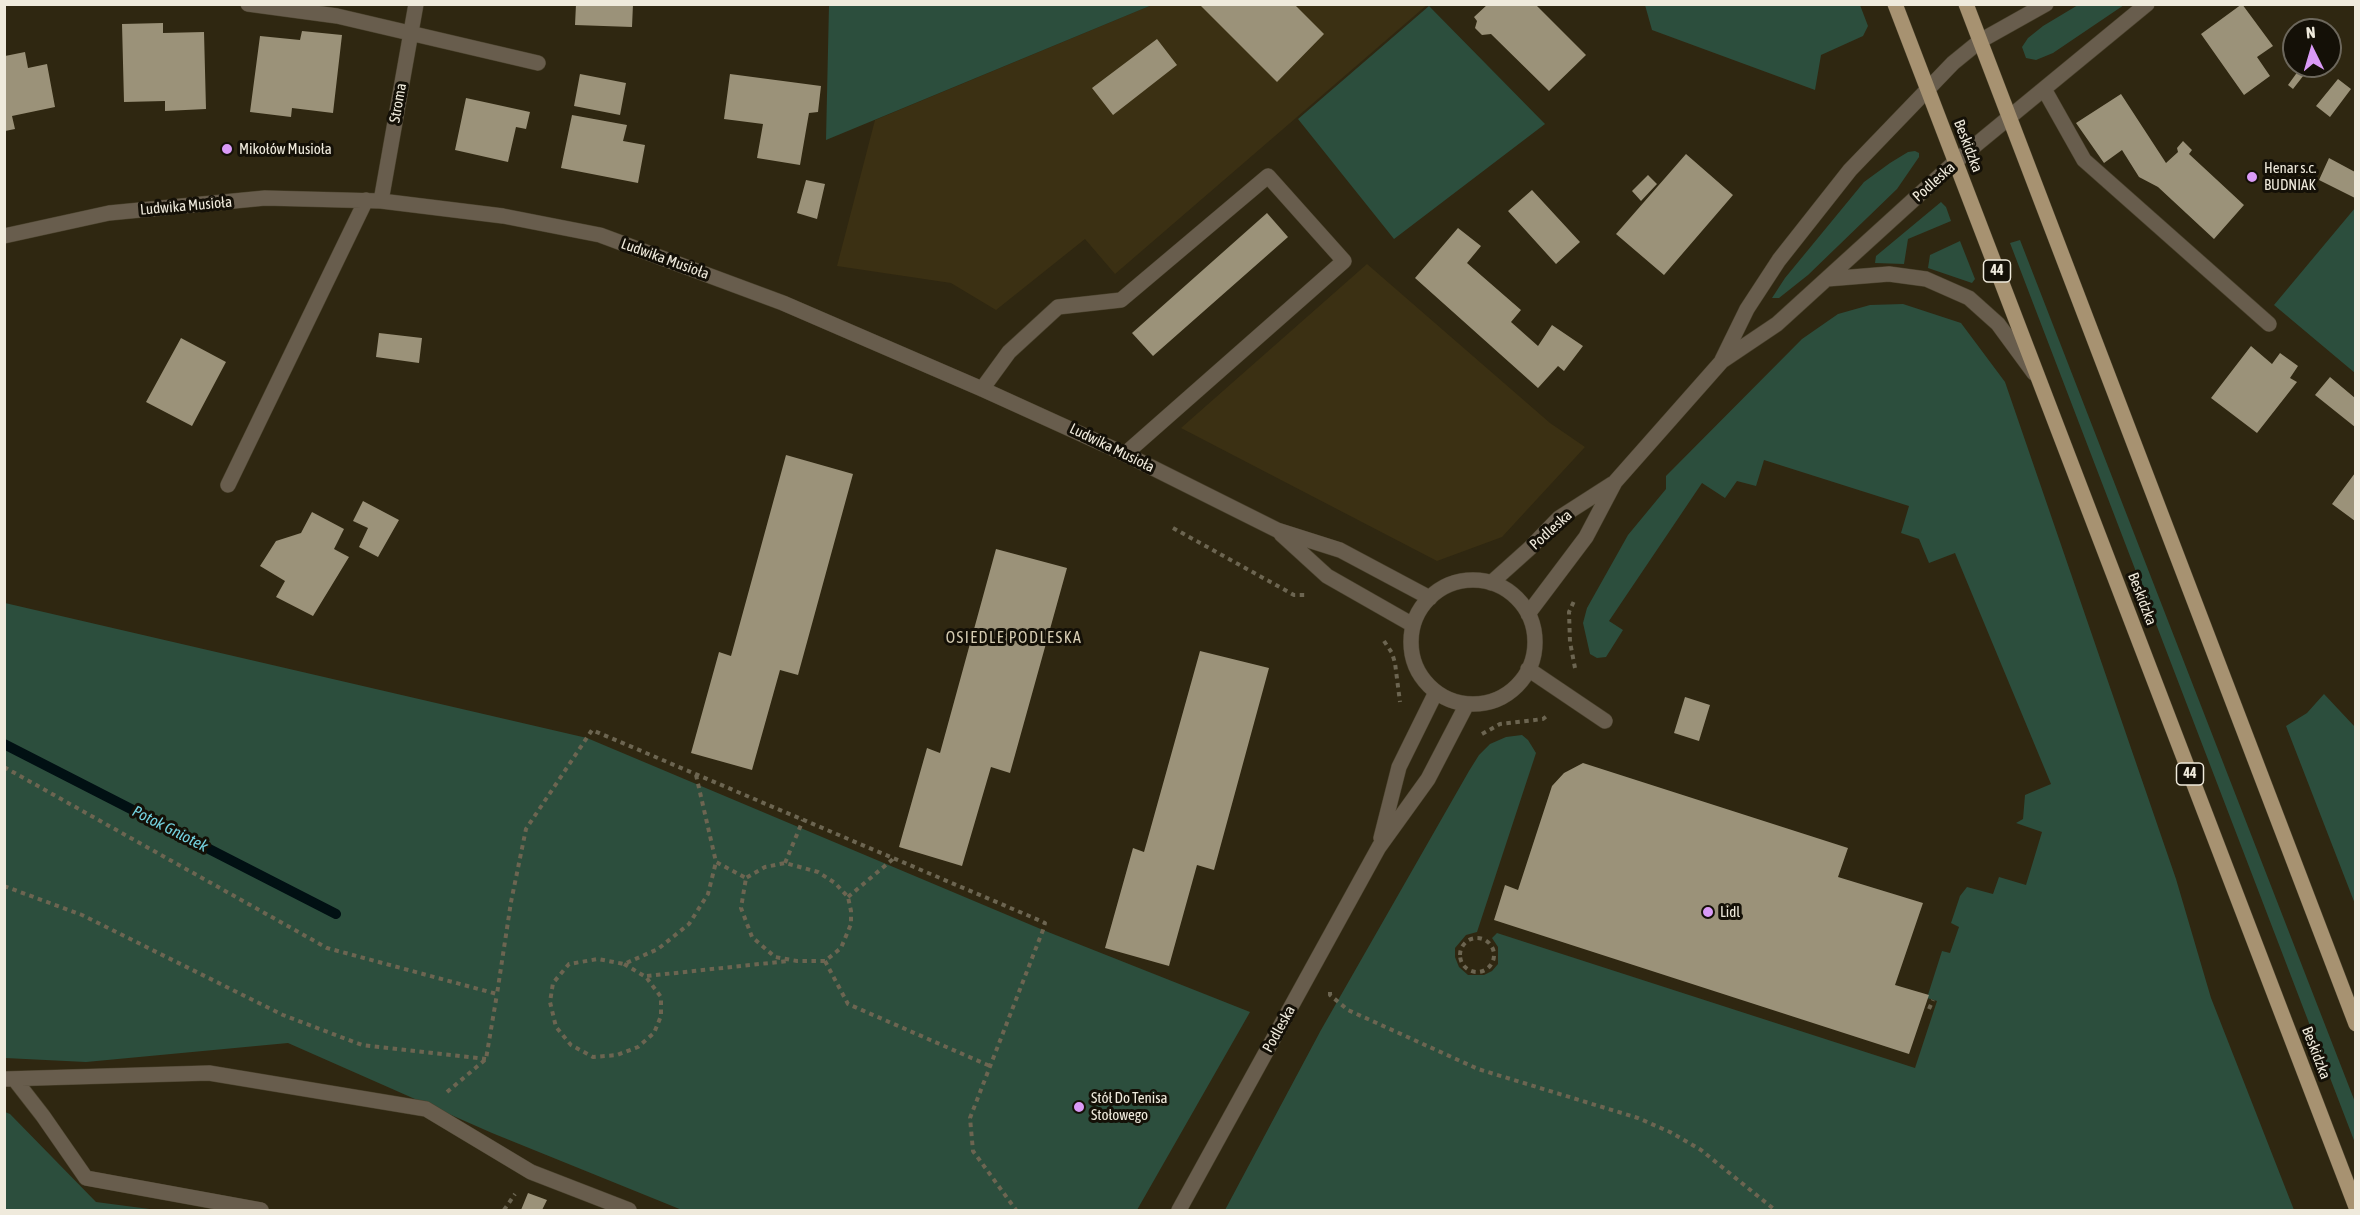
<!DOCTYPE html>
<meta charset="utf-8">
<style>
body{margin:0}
#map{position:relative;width:2360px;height:1215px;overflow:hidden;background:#2f2711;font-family:"Asap Condensed",sans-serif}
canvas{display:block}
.frame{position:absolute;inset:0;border:6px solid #efeadc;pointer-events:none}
.north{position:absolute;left:2282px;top:18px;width:60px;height:60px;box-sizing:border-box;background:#141007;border:2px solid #6c675c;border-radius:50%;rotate:355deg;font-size:16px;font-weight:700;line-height:24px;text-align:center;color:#efeadc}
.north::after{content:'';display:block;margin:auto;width:21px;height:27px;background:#da9af7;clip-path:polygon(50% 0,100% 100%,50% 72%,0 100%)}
</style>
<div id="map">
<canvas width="2360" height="1215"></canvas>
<div class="frame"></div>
<div class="north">N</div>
</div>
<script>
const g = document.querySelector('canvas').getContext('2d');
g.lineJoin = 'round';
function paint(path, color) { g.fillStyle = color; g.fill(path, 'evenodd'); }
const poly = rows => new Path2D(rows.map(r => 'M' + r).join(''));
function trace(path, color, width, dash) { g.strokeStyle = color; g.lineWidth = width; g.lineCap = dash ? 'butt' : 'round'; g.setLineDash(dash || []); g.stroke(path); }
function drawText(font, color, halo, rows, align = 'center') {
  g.font = font + ' "Asap Condensed",sans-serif'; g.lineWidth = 6; g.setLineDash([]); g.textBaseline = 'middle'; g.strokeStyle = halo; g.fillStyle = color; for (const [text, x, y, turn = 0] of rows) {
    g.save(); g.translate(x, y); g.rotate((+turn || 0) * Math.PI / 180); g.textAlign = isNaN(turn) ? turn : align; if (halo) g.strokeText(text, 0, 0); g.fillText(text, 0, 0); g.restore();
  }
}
paint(poly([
 [1428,4,1115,274,1085,239,996,310,951,283,837,266,875,120,1152,5],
 [1367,264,1550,423,1585,447,1502,537,1437,561,1181,428]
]), '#3b3013');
paint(poly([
 [829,5,829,4,1152,5,826,140],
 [1645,5,1860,5,1868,26,1863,36,1821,55,1815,90,1652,30],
 [2078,5,2124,5,2053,53,2036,60,2026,58,2022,47,2028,38,2043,26],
 [1429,6,1545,124,1394,239,1298,119],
 [1915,151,1919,153,1919,157,1897,189,1808,275,1779,298,1772,298,1785,278,1864,182,1890,163,1908,152],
 [1941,202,1946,207,1951,221,1908,239,1904,264,1875,263,1876,256],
 [2355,208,2356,373,2355,373,2274,305],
 [2020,240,2355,1102,2355,1143,2010,243],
 [1960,241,1975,279,1972,283,1928,268,1930,255],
 [1903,304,1961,323,2005,382,2176,879,2211,998,2294,1210,1225,1210,1321,1030,1469,771,1479,755,1490,744,1506,737,1522,735,1528,740,1536,753,1477,932,1466,935,1455,948,1455,957,1459,967,1468,975,1484,975,1492,971,1498,964,1498,947,1492,938,1497,933,1915,1068,1937,1001,1927,998,1942,951,1950,953,1959,927,1951,923,1960,896,1967,887,1993,894,1999,877,2026,885,2042,832,2016,823,2023,819,2025,795,2051,784,1955,553,1929,563,1919,539,1901,533,1909,506,1764,460,1756,486,1737,481,1725,498,1702,483,1609,621,1623,630,1606,657,1597,658,1590,654,1583,623,1587,608,1628,535,1666,489,1666,476,1802,339,1838,314,1870,305],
 [5,603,587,738,1043,930,1250,1012,1137,1210,682,1210,492,1133,288,1043,86,1062,5,1058],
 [2324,694,2355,727,2355,904,2286,726,2307,713],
 [5,1112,10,1114,96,1202,157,1210,5,1210]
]), '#2c4e3d');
trace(poly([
 [4,744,336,914]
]), '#011013', 10);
paint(poly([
 [576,4,633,4,632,27,575,25],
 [1199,4,1294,4,1324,34,1277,82],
 [1488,4,1535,4,1586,55,1549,91,1491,34,1482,35,1475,28,1477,21,1474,17],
 [2242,4,2273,46,2257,57,2270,76,2244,95,2201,34],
 [163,23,163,33,204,32,206,109,165,111,165,101,124,102,122,24],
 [302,31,342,35,333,113,292,108,291,117,250,112,260,36,300,40],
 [1157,39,1177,65,1113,115,1092,88],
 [25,52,28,68,47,64,55,107,12,116,15,129,5,131,5,56],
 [2301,67,2307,71,2293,89,2288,85],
 [580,74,626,83,620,115,574,106],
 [730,74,821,86,818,112,809,113,800,165,757,158,763,124,724,119],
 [2338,79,2351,89,2330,117,2316,106],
 [2121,94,2166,163,2178,152,2177,148,2183,141,2192,150,2189,154,2244,205,2214,239,2158,187,2139,177,2122,150,2104,163,2076,123],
 [466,98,530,112,526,129,516,127,508,162,455,150],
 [572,115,627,125,623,141,645,145,638,183,561,168],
 [1686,154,1733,195,1664,275,1616,234],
 [2329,158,2355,172,2355,198,2319,180],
 [1648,175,1657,184,1641,201,1632,191],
 [806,180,825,184,817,219,797,213],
 [1532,190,1580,242,1556,264,1508,211],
 [1267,213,1288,237,1153,356,1132,333],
 [1458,228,1481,246,1467,263,1521,310,1511,322,1538,346,1552,325,1583,346,1564,371,1558,366,1538,388,1415,278],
 [379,333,422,338,419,363,376,357],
 [181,338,226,362,192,426,146,402],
 [2251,346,2272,364,2280,353,2298,366,2290,378,2297,382,2257,433,2211,398],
 [2330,377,2355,398,2355,427,2315,395],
 [786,455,853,474,798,675,780,670,752,770,691,753,719,652,731,656],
 [2355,473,2355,521,2332,504],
 [363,501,399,520,378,557,359,547,368,528,353,521],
 [312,512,344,529,334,549,349,557,313,616,276,597,285,581,260,566,276,541,301,533],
 [996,549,1067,568,1010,773,991,767,962,866,899,847,927,748,940,753],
 [1200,651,1269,668,1214,870,1197,865,1169,966,1105,948,1133,848,1144,852],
 [1685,697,1710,705,1699,741,1674,733],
 [1583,763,1848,848,1838,877,1923,903,1895,985,1929,995,1909,1054,1494,920,1505,885,1518,890,1552,786,1564,773],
 [528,1193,547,1200,542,1210,521,1210]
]), '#9b9279');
const minor = poly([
 [248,4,337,16,538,63],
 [2044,89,2084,160,2269,324],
 [381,201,416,4],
 [4,236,109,213,265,198,381,201,503,216,600,235,783,303,982,389,1125,454,1277,530,1340,550,1430,598],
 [1827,279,1889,274,1926,279,1969,298,1998,324,2034,373],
 [1722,360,1747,309,1779,260,1850,170,1953,63,1980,41,2046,4],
 [982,389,1009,352,1058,307,1121,300,1268,176,1344,261,1125,454],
 [228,485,366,200],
 [1281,534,1327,576,1413,625],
 '1411 642a62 62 0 1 1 124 0a62 62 0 1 1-124 0Z',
 [1491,583,1530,548,1559,518,1612,484],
 [1528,614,1586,537,1615,482,1722,361,1777,324,1955,162,2147,4],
 [1528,669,1605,721],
 [1381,838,1399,767,1436,692],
 [4,1079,209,1073,426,1109,531,1172,629,1210],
 [15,1080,43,1116,86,1178,261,1210],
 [1179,1210,1379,847,1428,779,1467,704]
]);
const major = poly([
 [1895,4,2356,1207],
 [1966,4,2356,1024]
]);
trace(minor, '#4a422d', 16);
trace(major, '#4a422d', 16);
trace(poly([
 [1173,528,1294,595,1308,595],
 [1384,641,1392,653,1395,663,1400,702],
 [1575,668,1570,642,1569,612,1575,599],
 [1482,734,1500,724,1543,719,1548,715],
 [4,767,327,948,497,994,511,902,526,829,592,730,1034,918,1045,923,1043,930,970,1118,973,1151,1016,1210],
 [696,775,716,862,746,878,741,908,752,937,775,957,797,961,825,961,841,948,851,924,851,911,848,897,835,883,818,872,785,863,765,867,746,878],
 [785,863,803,820],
 [4,886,82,915,283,1015,362,1045,486,1059],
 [848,897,893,859],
 '1460 955a17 17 0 1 1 34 0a17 17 0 1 1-34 0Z',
 [825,961,848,1004,990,1066],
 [624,964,646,977,661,997,661,1016,654,1033,638,1047,617,1055,593,1057,571,1045,556,1027,550,1002,553,983,569,964,598,959,624,964,658,949,689,924,708,894,716,862],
 [647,976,788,961],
 [1330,992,1330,995,1348,1010,1478,1069,1638,1118,1670,1132,1701,1150,1775,1210],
 [1929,1009,1933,1000],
 [447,1092,486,1059,497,994],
 [504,1210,515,1194]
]), '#6c6551', 4, [4.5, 4.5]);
trace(minor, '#685d4d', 15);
trace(major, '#a79271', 15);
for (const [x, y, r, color] of [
 [227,149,6,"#da9af7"],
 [2252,177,6,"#da9af7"],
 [1708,912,6,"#da9af7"],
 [1079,1107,6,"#da9af7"]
]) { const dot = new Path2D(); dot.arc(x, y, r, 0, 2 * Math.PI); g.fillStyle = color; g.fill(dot); trace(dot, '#141007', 2); }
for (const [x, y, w] of [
 [1997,271,27],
 [2190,774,27]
]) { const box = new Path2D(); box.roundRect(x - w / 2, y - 11, w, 22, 4.5); g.fillStyle = '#141007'; g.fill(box); trace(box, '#efeadc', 1.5); }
drawText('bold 14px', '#efeadc', null, [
 ["44",1997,271],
 ["44",2190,774]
]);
drawText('15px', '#efeadc', '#141007', [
 ["Stroma",398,103,-80],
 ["Beskidzka",1968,146,69],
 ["Podleska",1934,182,-42],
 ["Ludwika Musioła",186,206,-5],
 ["Ludwika Musioła",665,259,20],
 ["Ludwika Musioła",1112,448,26],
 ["Podleska",1551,530,-42],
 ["Beskidzka",2142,599,69],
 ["Podleska",1279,1029,-61],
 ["Beskidzka",2316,1053,69]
]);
drawText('15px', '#efeadc', '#141007', [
 ["Mikołów Musioła",239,149],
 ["Henar s.c.",2264,168],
 ["BUDNIAK",2264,185],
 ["Lidl",1720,912],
 ["Stół Do Tenisa",1091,1098],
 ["Stołowego",1091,1115]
], 'left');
g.letterSpacing = '1.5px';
drawText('16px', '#d6ccb2', '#141007', [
 ["OSIEDLE PODLESKA",1014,638]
]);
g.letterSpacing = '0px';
drawText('italic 16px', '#74d2e0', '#141007', [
 ["Potok Gniotek",170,829,27]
]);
</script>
